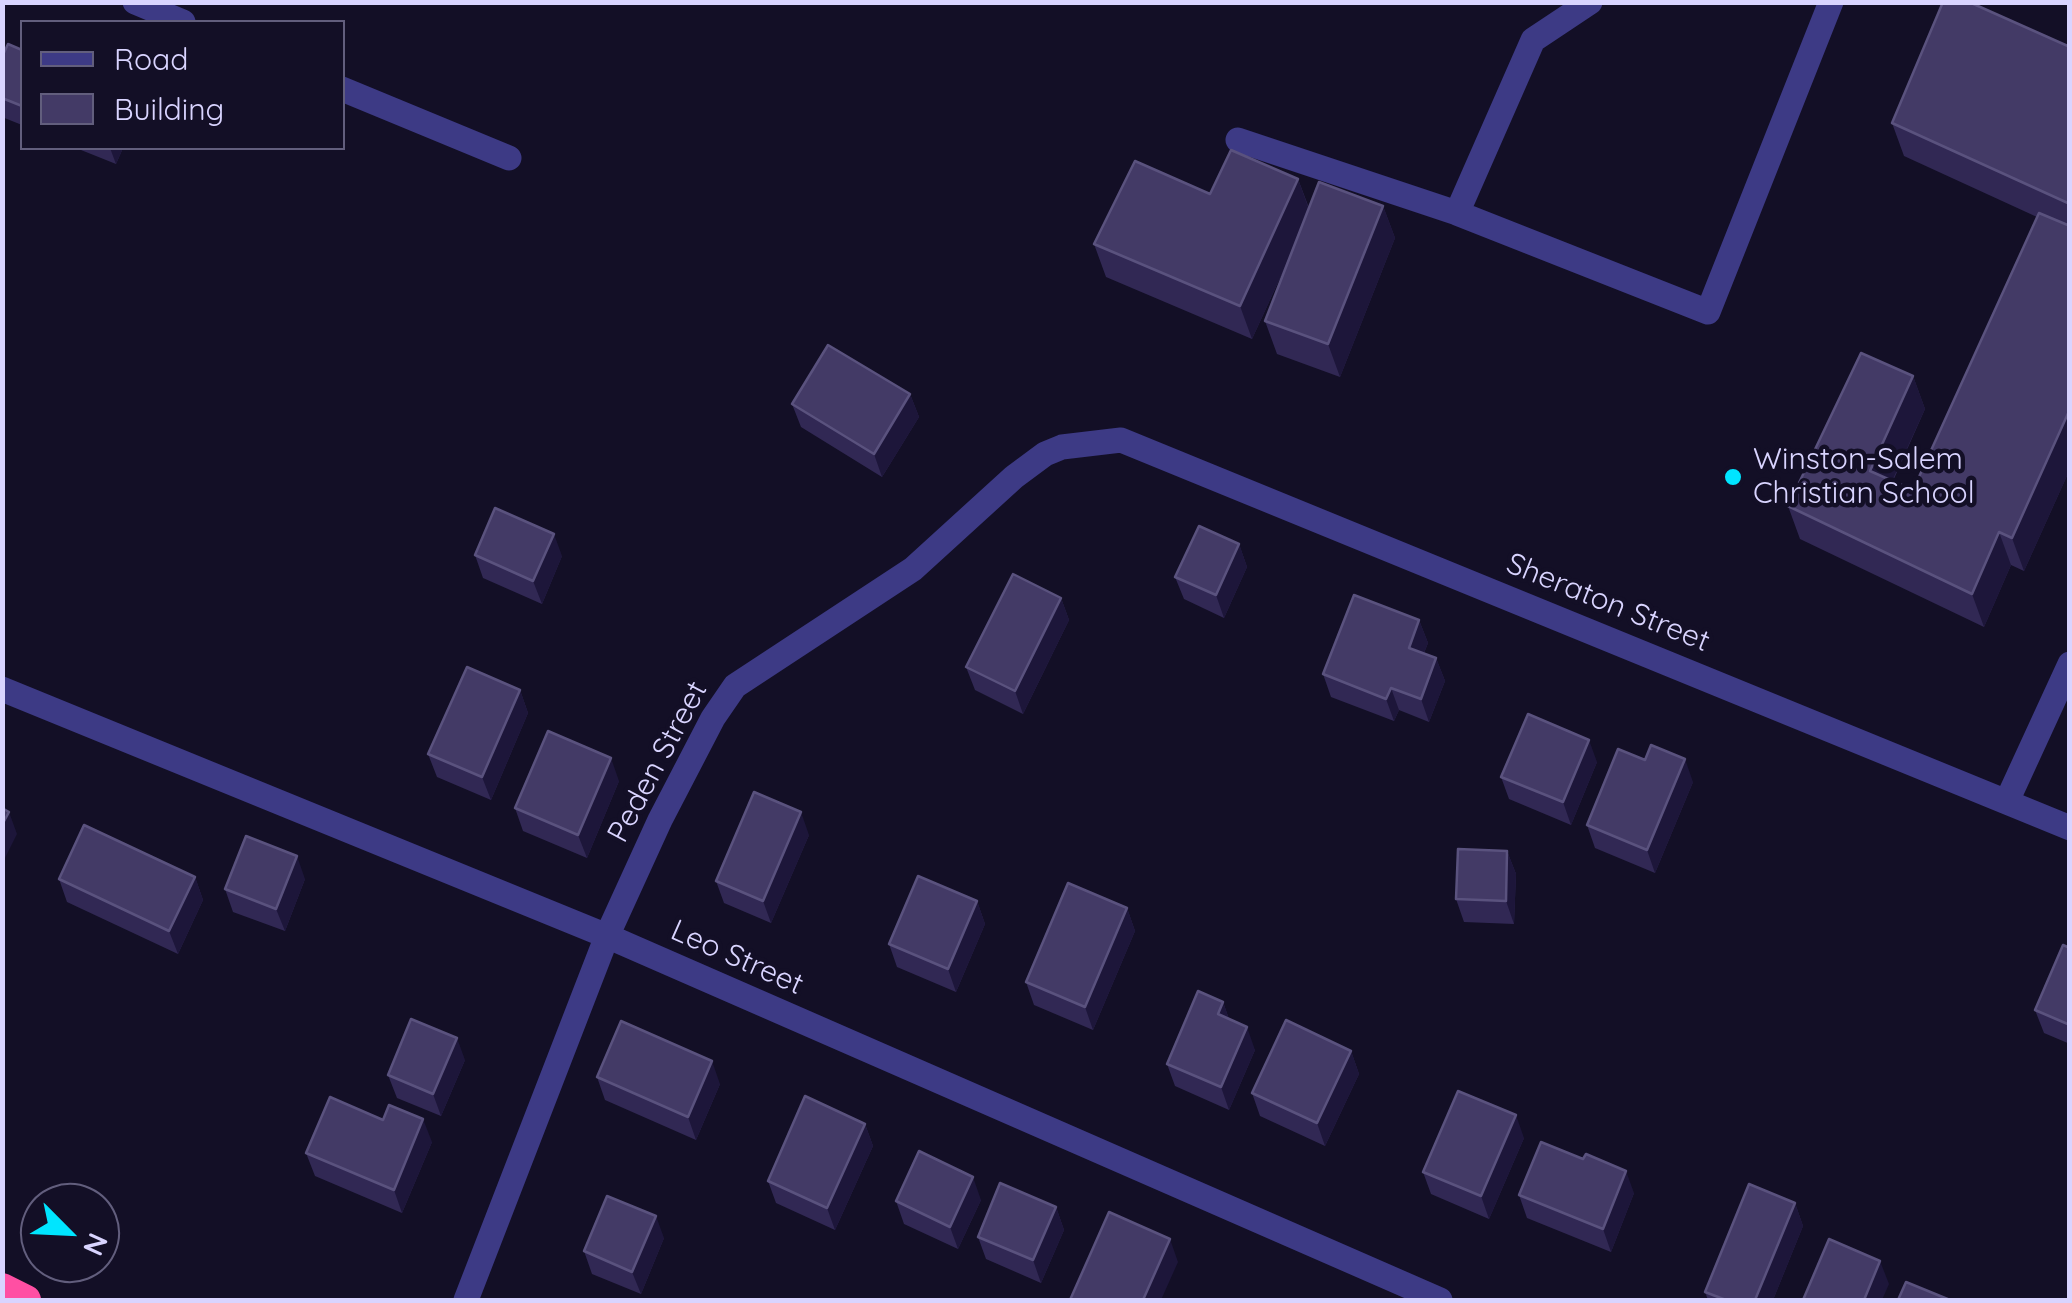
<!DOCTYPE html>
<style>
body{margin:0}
#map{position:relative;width:2072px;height:1303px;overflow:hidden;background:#130f26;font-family:Quicksand,sans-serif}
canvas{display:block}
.frame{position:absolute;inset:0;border:5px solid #d9d4ff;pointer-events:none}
.legend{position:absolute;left:20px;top:20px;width:325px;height:130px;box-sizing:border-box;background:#130f26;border:2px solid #625e7d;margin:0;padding:12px 18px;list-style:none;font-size:30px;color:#d9d4ff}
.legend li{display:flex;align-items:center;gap:20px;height:50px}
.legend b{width:50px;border:2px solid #625e7d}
.north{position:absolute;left:20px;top:1183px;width:100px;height:100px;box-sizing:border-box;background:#130f26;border:2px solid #625e7d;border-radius:50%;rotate:114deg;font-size:28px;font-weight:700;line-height:40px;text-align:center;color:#d9d4ff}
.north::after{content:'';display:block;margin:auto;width:35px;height:45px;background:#00e5ff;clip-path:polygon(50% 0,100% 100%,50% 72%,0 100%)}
</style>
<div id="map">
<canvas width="2072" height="1303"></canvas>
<div class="frame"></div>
<ul class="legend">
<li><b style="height:12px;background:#3d3a85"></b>Road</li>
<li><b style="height:28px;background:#433a66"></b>Building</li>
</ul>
<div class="north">N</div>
</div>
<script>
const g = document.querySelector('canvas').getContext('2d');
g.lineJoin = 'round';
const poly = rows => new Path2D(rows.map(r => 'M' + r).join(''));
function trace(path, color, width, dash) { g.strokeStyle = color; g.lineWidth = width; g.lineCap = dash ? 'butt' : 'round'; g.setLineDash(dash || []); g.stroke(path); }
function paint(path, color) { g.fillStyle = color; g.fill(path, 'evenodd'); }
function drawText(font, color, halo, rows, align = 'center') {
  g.font = font + ' Quicksand,sans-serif'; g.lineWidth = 9; g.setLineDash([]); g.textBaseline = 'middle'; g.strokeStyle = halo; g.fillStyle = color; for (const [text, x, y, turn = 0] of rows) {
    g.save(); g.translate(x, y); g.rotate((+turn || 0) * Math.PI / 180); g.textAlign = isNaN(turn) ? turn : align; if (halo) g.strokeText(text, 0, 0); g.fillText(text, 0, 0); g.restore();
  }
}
trace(poly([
 [135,2,183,22],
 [1590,2,1533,40,1457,213,1708,312,1831,2],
 [342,89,509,158],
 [1238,140,1457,213],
 [2,689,607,936,1440,1300],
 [2007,801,2070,664],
 [466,1300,607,936,660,820,713,718,735,686,913,569,1014,477,1045,454,1062,447,1121,440,2070,828]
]), '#3d3a85', 25);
trace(poly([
 [2,1288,26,1300]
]), '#ff4fa3', 30);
paint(poly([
 [2070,47,2070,469,2024,571,2011,565,1984,627,1800,539,1788,506,1913,376,1925,409,1893,481,1913,490,2037,217,1904,156,1892,123],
 [22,50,22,125,2,117,2,57],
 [76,148,123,148,116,164],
 [1298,179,1309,208,1383,206,1395,238,1340,377,1277,354,1265,321,1291,254,1252,339,1106,277,1094,244,1210,194],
 [910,394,919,417,882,477,801,427,792,404],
 [1239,544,1247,567,1224,618,1184,599,1175,577],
 [475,555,562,556,542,604,483,578],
 [1061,598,1069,620,1023,714,975,690,966,667],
 [1419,620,1428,643,1424,653,1436,658,1445,681,1429,722,1399,710,1394,721,1331,697,1323,674],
 [520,690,528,713,491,800,437,777,428,754],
 [1597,762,1571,825,1509,799,1501,777],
 [619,781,587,858,523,831,515,808],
 [1693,782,1655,873,1595,848,1587,825],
 [809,835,771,923,724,903,716,881],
 [1507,851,1516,874,1514,924,1464,922,1456,899],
 [195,877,203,900,178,954,67,902,59,879],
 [305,879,285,931,233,912,225,889],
 [977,901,985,924,956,992,897,967,889,944],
 [1127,908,1135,931,1093,1030,1034,1005,1026,982],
 [2070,948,2070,1044,2044,1033,2035,1010],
 [1223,1002,1229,1019,1255,1050,1229,1110,1175,1086,1167,1064],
 [1351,1051,1359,1074,1325,1146,1260,1116,1252,1093],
 [465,1060,441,1116,397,1098,388,1075],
 [597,1077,720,1084,696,1140,605,1100],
 [865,1124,873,1146,835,1230,776,1203,768,1181],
 [1524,1138,1489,1219,1431,1194,1423,1172],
 [432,1142,402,1213,315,1176,306,1153],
 [1634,1193,1611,1252,1527,1218,1519,1195],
 [981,1200,958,1249,904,1224,896,1201],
 [1795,1203,1803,1226,1773,1300,1708,1300,1705,1292],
 [1056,1207,1064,1230,1041,1283,986,1259,978,1237],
 [664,1238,641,1294,592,1274,584,1251]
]), '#312854');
paint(poly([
 [110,148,123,148,116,164],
 [1298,179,1310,212,1252,339,1240,306],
 [1383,206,1395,238,1340,377,1328,344],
 [1913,376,1925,409,1882,503,1870,471],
 [910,394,919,417,882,477,874,454],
 [2070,409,2070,469,2024,571,2012,538],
 [1999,532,2011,565,1984,627,1972,594],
 [554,534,562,556,542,604,533,581],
 [1239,544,1247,567,1224,618,1216,595],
 [1061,598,1069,620,1023,714,1015,691],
 [1419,620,1428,643,1417,670,1409,648],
 [1436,658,1445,681,1429,722,1421,699],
 [1391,688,1399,710,1394,721,1386,699],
 [520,690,528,713,491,800,482,777],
 [1589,740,1597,762,1571,825,1563,802],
 [611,758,619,781,587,858,578,835],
 [1685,759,1693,782,1655,873,1647,850],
 [9,812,17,834,2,864,2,825],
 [801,812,809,835,771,923,763,901],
 [1507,851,1516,874,1514,924,1506,901],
 [297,856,305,879,285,931,276,909],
 [195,877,203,900,178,954,169,931],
 [977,901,985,924,956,992,948,969],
 [1127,908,1135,931,1093,1030,1085,1007],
 [1223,1002,1231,1025,1218,1014],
 [1247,1027,1255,1050,1229,1110,1221,1087],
 [457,1038,465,1060,441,1116,433,1094],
 [1351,1051,1359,1074,1325,1146,1317,1123],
 [712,1061,720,1084,696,1140,688,1117],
 [1516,1115,1524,1138,1489,1219,1481,1196],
 [423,1119,432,1142,402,1213,394,1190],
 [865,1124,873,1146,835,1230,827,1208],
 [1626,1171,1634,1193,1611,1252,1603,1229],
 [973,1177,981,1200,958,1249,950,1227],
 [1795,1203,1803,1226,1773,1300,1755,1300],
 [1056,1207,1064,1230,1041,1283,1033,1260],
 [656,1216,664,1238,641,1294,632,1272],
 [1170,1239,1178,1262,1161,1300,1143,1300],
 [1880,1261,1889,1284,1882,1300,1864,1300]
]), '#1d163a');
const building = poly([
 [1943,2,1969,2,2070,47,2070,204,1892,123,1943,2],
 [8,44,22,50,22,106,2,98,2,57,8,44],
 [1231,150,1298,179,1240,306,1094,244,1135,161,1210,194,1231,150],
 [1319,182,1383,206,1328,344,1265,321,1319,182],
 [2039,213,2070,226,2070,409,2012,538,1999,532,1972,594,1788,506,1861,353,1913,376,1870,471,1913,490,2039,213],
 [828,345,910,394,874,454,792,404,828,345],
 [495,508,554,534,533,581,475,555,495,508],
 [1199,526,1239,544,1216,595,1175,577,1199,526],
 [1013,574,1061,598,1015,691,966,667,1013,574],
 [1354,595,1419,620,1409,648,1436,658,1421,699,1391,688,1386,699,1323,674,1354,595],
 [467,667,520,690,482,777,428,754,467,667],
 [1528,714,1589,740,1563,802,1501,777,1528,714],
 [548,731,611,758,578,835,515,808,548,731],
 [1651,745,1685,759,1647,850,1587,825,1618,749,1645,760,1651,745],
 [754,792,801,812,763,901,716,881,754,792],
 [2,808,9,812,2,825,2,808],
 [84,825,195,877,169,931,59,879,84,825],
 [246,836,297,856,276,909,225,889,246,836],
 [1458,849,1507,851,1506,901,1456,899,1458,849],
 [918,876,977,901,948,969,889,944,918,876],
 [1068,883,1127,908,1085,1007,1026,982,1068,883],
 [2063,945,2070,948,2070,1025,2035,1010,2063,945],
 [1198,991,1223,1002,1218,1014,1247,1027,1221,1087,1167,1064,1198,991],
 [411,1019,457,1038,433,1094,388,1075,411,1019],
 [1286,1020,1351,1051,1317,1123,1252,1093,1286,1020],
 [621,1021,712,1061,688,1117,597,1077,621,1021],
 [1458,1091,1516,1115,1481,1196,1423,1172,1458,1091],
 [805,1096,865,1124,827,1208,768,1181,805,1096],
 [330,1097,383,1120,389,1105,423,1119,394,1190,306,1153,330,1097],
 [1541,1142,1583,1159,1586,1154,1626,1171,1603,1229,1519,1195,1541,1142],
 [919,1151,973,1177,950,1227,896,1201,919,1151],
 [1000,1183,1056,1207,1033,1260,978,1237,1000,1183],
 [1749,1184,1795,1203,1755,1300,1726,1300,1705,1292,1749,1184],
 [607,1196,656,1216,632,1272,584,1251,607,1196],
 [1109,1212,1170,1239,1143,1300,1070,1300,1109,1212],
 [1829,1239,1880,1261,1864,1300,1803,1300,1829,1239],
 [1906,1282,1950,1300,1898,1300,1906,1282]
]);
paint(building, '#433a66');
trace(building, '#5a527e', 2.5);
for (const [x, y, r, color] of [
 [1733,477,10,"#00e5ff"]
]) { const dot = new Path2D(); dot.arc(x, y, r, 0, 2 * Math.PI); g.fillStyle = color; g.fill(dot); trace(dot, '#130f26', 4); }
drawText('30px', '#d9d4ff', '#130f26', [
 ["Winston-Salem",1753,460],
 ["Christian School",1753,494]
], 'left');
drawText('30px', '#d9d4ff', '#130f26', [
 ["Sheraton Street",1608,603,22],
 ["Peden Street",658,762,-62],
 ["Leo Street",737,958,24]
]);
</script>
